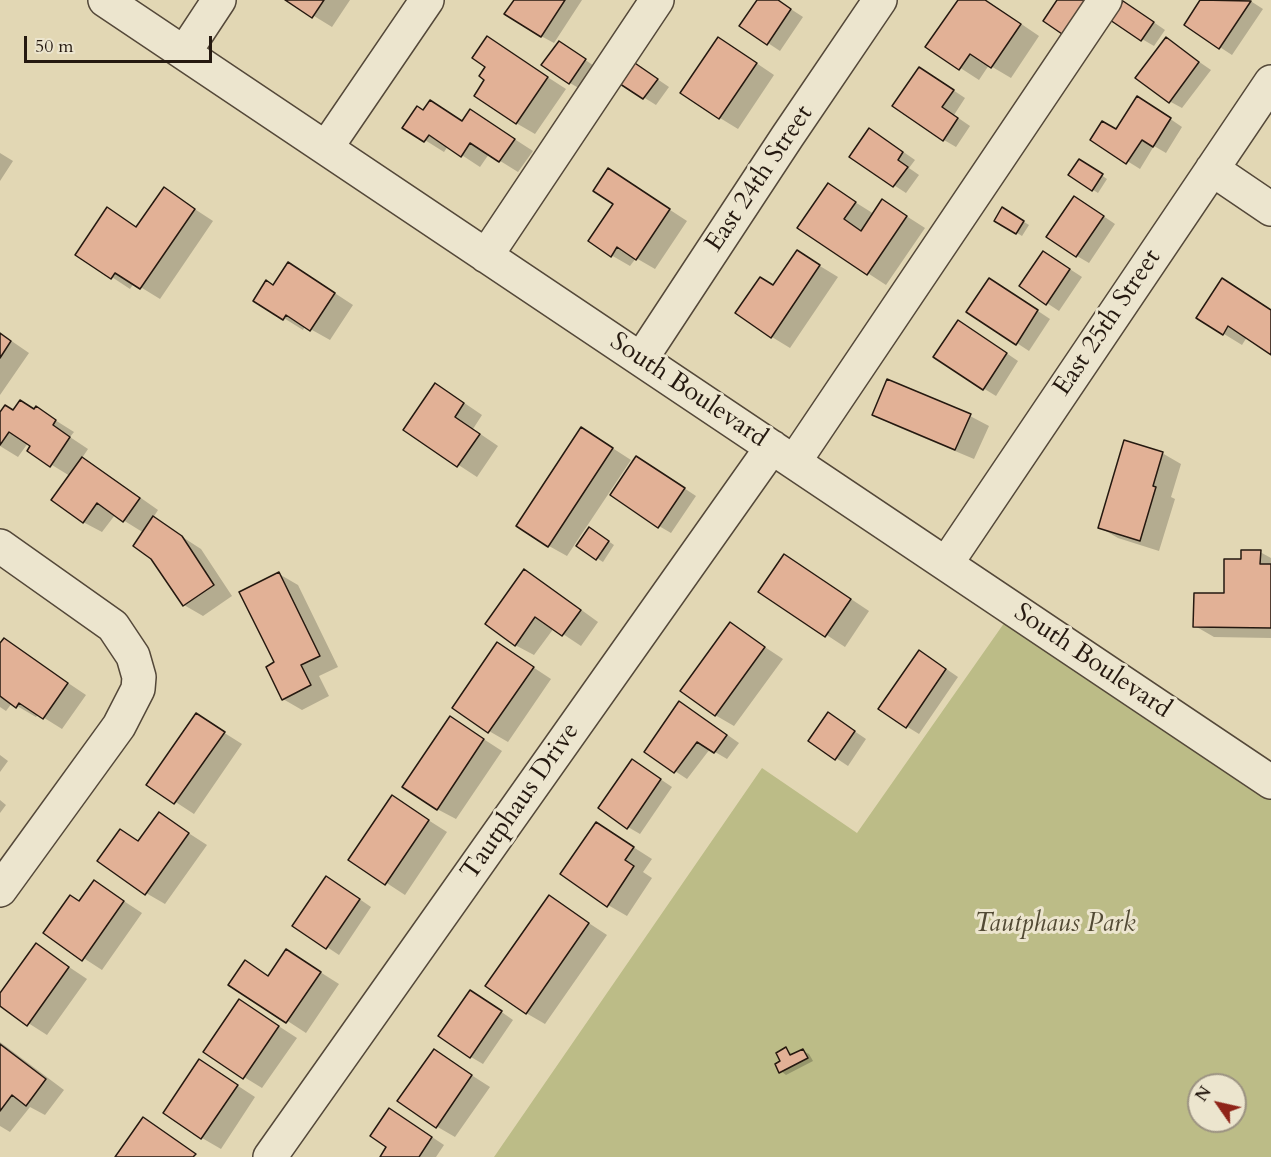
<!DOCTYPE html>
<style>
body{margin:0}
#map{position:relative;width:1271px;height:1157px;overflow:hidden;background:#e2d7b4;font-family:Cardo,serif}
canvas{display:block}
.north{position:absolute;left:1187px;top:1073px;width:60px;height:60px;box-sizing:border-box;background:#ece5ce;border:2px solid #9c9382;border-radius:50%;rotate:304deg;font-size:16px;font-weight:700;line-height:24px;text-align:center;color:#251910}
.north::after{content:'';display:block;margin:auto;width:21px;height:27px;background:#8f2418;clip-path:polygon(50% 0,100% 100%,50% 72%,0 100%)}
.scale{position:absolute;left:24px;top:36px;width:188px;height:27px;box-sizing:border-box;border:3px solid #251910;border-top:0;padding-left:8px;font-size:18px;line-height:21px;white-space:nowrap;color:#251910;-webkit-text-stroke:4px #ece5ce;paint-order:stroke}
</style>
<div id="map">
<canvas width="1271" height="1157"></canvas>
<div class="north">N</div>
<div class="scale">50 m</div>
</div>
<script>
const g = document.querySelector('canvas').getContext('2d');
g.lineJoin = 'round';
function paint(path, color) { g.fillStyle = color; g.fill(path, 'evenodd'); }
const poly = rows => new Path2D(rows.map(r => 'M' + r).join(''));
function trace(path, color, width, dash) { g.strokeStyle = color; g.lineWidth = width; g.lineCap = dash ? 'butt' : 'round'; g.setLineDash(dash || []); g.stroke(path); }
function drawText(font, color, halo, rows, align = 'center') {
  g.font = font + ' Cardo,serif'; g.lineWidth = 6; g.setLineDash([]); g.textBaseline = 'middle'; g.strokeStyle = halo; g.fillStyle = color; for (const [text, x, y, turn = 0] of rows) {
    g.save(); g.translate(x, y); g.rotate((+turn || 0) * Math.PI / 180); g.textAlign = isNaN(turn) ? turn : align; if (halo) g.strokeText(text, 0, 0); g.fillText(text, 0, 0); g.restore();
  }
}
paint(poly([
 [1014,609,1271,782,1271,1157,494,1157,762,768,857,833],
 [1199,1085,1235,1085,1235,1121,1199,1121]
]), '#bcbc87');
paint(poly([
 [288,0,350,0,332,27],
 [515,0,582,0,554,43,541,36],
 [759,0,777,0,803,17,780,51,768,43],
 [959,0,986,0,1039,36,1011,78,989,65,979,80,928,47],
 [1202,0,1249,0,1263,9,1232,55,1186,25],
 [1136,10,1165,30,1154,46,1142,39],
 [487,38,566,89,535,134,516,123,486,80],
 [1166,39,1211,70,1182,108,1169,101],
 [571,50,597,68,582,90,570,83],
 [737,50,774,75,738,129,720,118],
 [641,68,669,87,656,105,616,80],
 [932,76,965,98,954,115,970,126,956,147,944,140],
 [431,102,463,122,471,111,533,151,518,172,489,154,480,167,448,146,444,152,404,127,424,111],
 [1150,105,1182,127,1166,153,1154,146,1140,169,1092,139,1116,131],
 [882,137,915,160,909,168,919,175,906,193,851,157],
 [0,153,13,161,0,181],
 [1085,164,1107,179,1098,193,1070,175],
 [609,170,687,221,655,269,636,258,630,266,611,255,615,203],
 [828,185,874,214,883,201,925,228,886,285,799,228],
 [164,189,213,221,160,299,134,283,130,289,77,254,126,220,137,228],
 [1087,205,1115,224,1089,263,1077,256],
 [1003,209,1029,225,1022,236,996,220],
 [797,252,838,277,790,348,772,337,774,286],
 [1056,260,1082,277,1059,311,1021,286],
 [307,275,353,305,330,340,305,326,303,330,255,300,274,286],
 [1002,287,1050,319,1029,351,968,311],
 [1271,311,1271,353,1247,337,1242,345,1198,318],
 [971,329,1018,361,996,396,983,388],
 [0,333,29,353,0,395],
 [454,396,482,415,473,429,498,446,477,477,405,430],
 [36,408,74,432,70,437,88,449,82,458,101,470,158,510,153,518,201,549,232,596,203,616,184,605,144,533,115,515,102,532,83,522,70,476,29,451,32,446,28,443,18,457,0,446,0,415,35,410],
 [874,414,970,416,989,426,974,459,893,425],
 [600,440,631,460,567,556,549,546],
 [1162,453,1181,464,1171,497,1175,499,1159,551,1118,538,1099,527],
 [649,465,696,496,671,533,659,526],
 [595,532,614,545,603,562,578,546],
 [1260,552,1271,558,1271,638,1214,637,1195,626,1225,595,1242,561],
 [803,567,869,611,845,647,761,592],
 [524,571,543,582,598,622,581,646,554,628,534,655,515,645],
 [279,574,298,585,338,667,319,676,329,696,302,710,283,699,276,663],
 [730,624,783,659,734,726,715,715],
 [4,640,86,695,62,729,38,714,36,717,12,703,6,711,0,707,0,646],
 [498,644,551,679,508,742,489,731],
 [932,659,958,677,919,734,906,726],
 [692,710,739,743,727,759,710,749,687,779,646,752],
 [196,715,242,744,194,814,148,784],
 [451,718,502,751,456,819,437,809],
 [841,722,866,739,848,766,810,741],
 [0,755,8,761,0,772],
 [644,768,672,787,640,834,628,827],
 [392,797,447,832,405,895,350,859],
 [0,800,6,805,0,813],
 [159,814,207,845,165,904,146,893,121,831,140,842],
 [597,824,652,859,643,872,652,878,627,916,608,905],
 [95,882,142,913,102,970,45,933,80,902],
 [339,885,371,907,339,955,294,925],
 [549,897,607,935,545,1024,526,1013],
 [36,945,87,979,47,1035,0,1005,0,996],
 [287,951,339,984,306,1033,231,984,264,973,270,977],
 [483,999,513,1020,483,1064,471,1057],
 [240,1001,297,1038,262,1088,244,1077],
 [0,1042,64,1090,45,1115,30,1107,10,1132,0,1126],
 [786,1049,794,1056,803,1051,809,1054,813,1061,786,1075,781,1071],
 [434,1051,490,1087,455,1137,436,1126],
 [200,1061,255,1097,221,1149,202,1138],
 [402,1117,444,1145,436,1157,381,1157]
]), '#0003');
const building = poly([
 [285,0,324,0,312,18,285,0],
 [514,0,565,0,541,37,504,14,514,0],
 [757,0,778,0,791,9,767,45,739,26,757,0],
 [958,0,985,0,1021,24,991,68,970,54,959,70,925,47,958,0],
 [1057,0,1089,0,1065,36,1043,21,1057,0],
 [1200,0,1251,1,1219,49,1184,25,1200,0],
 [1123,1,1154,22,1141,41,1110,20,1123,1],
 [487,36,548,77,516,124,474,96,484,80,479,76,485,67,472,58,487,36],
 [718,37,757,63,719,119,680,93,718,37],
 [1166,37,1199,62,1169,103,1135,78,1166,37],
 [559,41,586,59,569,84,541,65,559,41],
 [629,59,658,79,643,99,614,80,629,59],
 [919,67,954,90,942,107,958,118,943,141,892,106,919,67],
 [1137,96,1171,118,1153,147,1142,140,1126,164,1090,140,1102,121,1116,129,1137,96],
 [430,100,462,121,470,109,515,139,499,162,470,143,461,157,429,135,424,142,402,128,417,106,423,110,430,100],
 [869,128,903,152,898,160,908,167,893,187,849,157,869,128],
 [1079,159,1103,174,1092,191,1068,175,1079,159],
 [608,168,670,209,636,260,617,247,611,257,588,241,613,204,593,191,608,168],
 [828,183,856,202,844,219,861,231,882,199,907,216,867,275,797,228,828,183],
 [164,187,195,209,140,289,115,273,111,279,75,255,107,207,136,227,164,187],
 [1074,196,1104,216,1076,257,1046,237,1074,196],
 [1002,207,1024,221,1016,234,994,221,1002,207],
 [797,250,820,265,771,338,735,313,760,277,773,285,797,250],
 [1043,251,1070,269,1046,305,1019,286,1043,251],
 [288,262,335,293,310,331,286,315,283,320,253,301,266,280,273,285,288,262],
 [989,278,1038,310,1016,345,966,312,989,278],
 [1222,278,1271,310,1271,355,1228,326,1223,335,1196,318,1222,278],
 [958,320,1007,353,983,390,933,357,958,320],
 [0,333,11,341,0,358,0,333],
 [887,379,971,414,955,450,872,415,887,379],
 [435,383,464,403,455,417,480,434,457,467,403,430,435,383],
 [20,400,34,409,36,406,56,420,53,425,70,437,50,467,27,451,30,446,9,432,0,445,0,412,5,405,13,410,20,400],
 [581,427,613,448,548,547,516,526,581,427],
 [1124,440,1163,452,1153,486,1156,487,1140,541,1098,528,1124,440],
 [636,456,685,488,658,528,610,495,636,456],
 [82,457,140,498,123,522,97,503,83,523,51,500,82,457],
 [153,516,182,536,214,585,183,606,151,559,133,546,153,516],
 [589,527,609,541,596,560,576,546,589,527],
 [1241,550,1261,550,1260,564,1271,564,1271,628,1193,627,1194,593,1224,593,1224,559,1241,559,1241,550],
 [784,554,851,599,825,637,758,592,784,554],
 [524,569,581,610,562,636,535,617,515,646,485,624,524,569],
 [279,572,320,656,301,665,311,685,282,700,266,667,274,662,239,592,279,572],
 [730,622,765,647,715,716,680,691,730,622],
 [4,638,68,683,43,719,19,703,16,708,0,696,0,643,4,638],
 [497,642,534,667,488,733,452,708,497,642],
 [919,650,946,669,906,728,878,709,919,650],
 [679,701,727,735,714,753,697,742,674,773,644,752,679,701],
 [828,712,855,731,835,760,808,741,828,712],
 [196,713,225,732,174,804,146,785,196,713],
 [450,716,484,739,437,810,402,787,450,716],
 [632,759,661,779,627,829,598,808,632,759],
 [392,795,429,820,385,885,348,860,392,795],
 [159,812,189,833,145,895,97,861,120,829,138,841,159,812],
 [596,822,634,847,625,860,634,866,607,907,560,874,596,822],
 [326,876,360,899,326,949,292,926,326,876],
 [94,880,124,901,82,961,43,933,70,895,79,901,94,880],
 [549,895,589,923,526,1014,485,986,549,895],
 [36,943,69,967,27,1026,0,1006,0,993,36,943],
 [286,949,321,972,286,1023,228,985,245,960,268,976,286,949],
 [470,990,502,1011,470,1058,438,1036,470,990],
 [239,999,279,1026,243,1079,203,1052,239,999],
 [0,1044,46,1079,26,1106,12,1095,0,1111,0,1044],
 [786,1047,790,1055,803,1049,808,1058,779,1073,775,1064,780,1061,776,1053,786,1047],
 [434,1049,472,1075,436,1128,397,1101,434,1049],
 [199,1059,238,1085,201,1139,163,1113,199,1059],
 [389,1108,432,1137,419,1157,380,1157,386,1147,370,1136,389,1108],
 [143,1117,196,1154,193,1157,115,1157,143,1117]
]);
paint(building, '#e2b196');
trace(building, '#251910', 1.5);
const minor = poly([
 [105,0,1271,782],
 [184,53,219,0],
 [326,148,427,0],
 [1212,169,1271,209],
 [486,256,657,0],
 [641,359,787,137,880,0],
 [794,462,1105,0],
 [0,546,113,626,133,656,139,677,138,689,119,726,0,890],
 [946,564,1271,82],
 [270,1157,772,447]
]);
trace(minor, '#544839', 36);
trace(minor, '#ece5ce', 33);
drawText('26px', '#251910', '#ece5ce', [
 ["East 24th Street",760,179,-56],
 ["East 25th Street",1108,323,-56],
 ["South Boulevard",688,391,34],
 ["South Boulevard",1092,662,34],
 ["Tautphaus Drive",521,802,-55]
]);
drawText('italic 26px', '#524a34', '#ece5ce', [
 ["Tautphaus Park",1055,925]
]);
</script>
